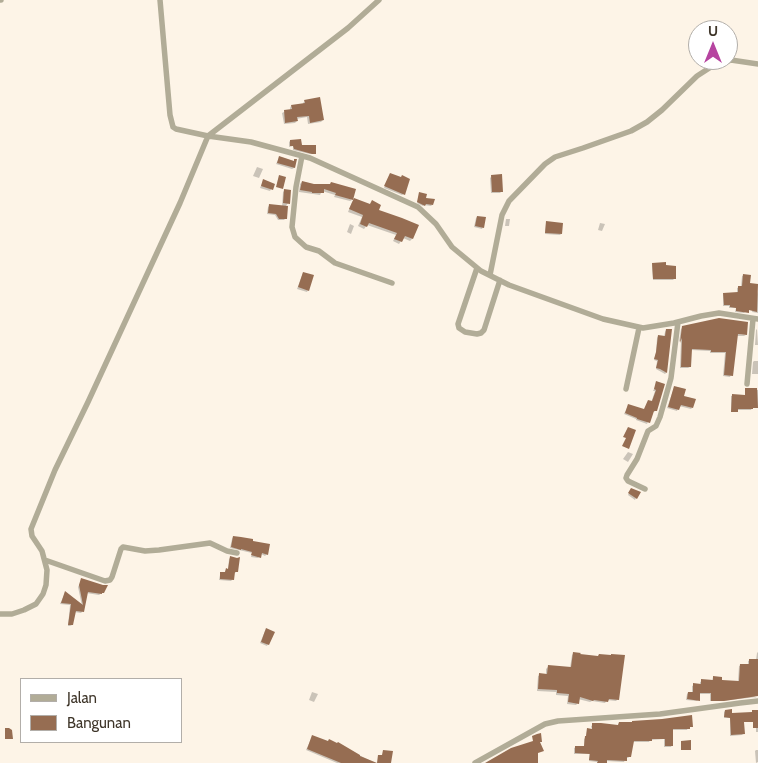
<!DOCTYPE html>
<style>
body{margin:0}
#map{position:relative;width:758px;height:763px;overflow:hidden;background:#fdf4e7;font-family:Cabin,sans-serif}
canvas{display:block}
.legend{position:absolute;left:20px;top:678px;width:162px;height:65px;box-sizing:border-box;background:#fff;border:1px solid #b2aea9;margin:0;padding:6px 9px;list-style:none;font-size:15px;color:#3e3529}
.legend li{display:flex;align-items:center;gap:10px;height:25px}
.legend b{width:25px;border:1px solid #b2aea9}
.north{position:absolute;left:688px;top:20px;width:50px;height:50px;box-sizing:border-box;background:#fff;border:1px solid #b2aea9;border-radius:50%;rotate:0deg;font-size:14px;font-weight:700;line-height:20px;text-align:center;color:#3e3529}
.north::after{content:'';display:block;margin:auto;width:18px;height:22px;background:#b644a0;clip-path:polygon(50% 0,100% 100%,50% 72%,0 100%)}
</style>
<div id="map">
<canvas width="758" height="763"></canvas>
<ul class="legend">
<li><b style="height:6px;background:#b1ac97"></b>Jalan</li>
<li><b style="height:14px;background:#966d52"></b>Bangunan</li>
</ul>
<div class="north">U</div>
</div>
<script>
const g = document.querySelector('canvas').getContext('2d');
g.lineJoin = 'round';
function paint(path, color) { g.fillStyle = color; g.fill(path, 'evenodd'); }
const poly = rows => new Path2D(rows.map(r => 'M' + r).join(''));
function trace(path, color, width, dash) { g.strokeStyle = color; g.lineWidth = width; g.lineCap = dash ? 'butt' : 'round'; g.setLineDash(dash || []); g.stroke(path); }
paint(poly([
 [305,101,323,120,321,122,308,124,307,117,296,119,297,121,295,123,284,124,282,113,284,112,290,111,290,108,291,106,303,104,303,103],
 [290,141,300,146,315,153,313,154,310,154,293,150,293,146,289,147,289,142],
 [279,158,293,162,295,160,294,168,292,169,276,164],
 [257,167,263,169,259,178,253,176],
 [390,174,404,194,402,195,384,188],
 [492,176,502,191,500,193,491,193,490,178],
 [263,181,274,184,270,191,260,188],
 [302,182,313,185,330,186,352,200,350,201,334,197,335,195,322,191,320,195,299,192,300,184],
 [284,191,288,203,286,206,285,219,284,220,278,220,275,215,267,214,268,207,269,206,282,207,283,192],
 [420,194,425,198,432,205,431,206,424,205,423,206,417,203],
 [354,200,369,205,372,202,377,210,417,226,412,239,410,241,403,238,399,244,393,241,396,235,367,225,364,229,358,226,362,217,348,212,352,202],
 [477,217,483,227,482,229,474,227,476,218],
 [506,219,510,219,509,226,505,226],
 [547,223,561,234,560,235,545,234,546,224],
 [600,223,605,224,602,231,598,230],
 [350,224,354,226,351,234,347,232],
 [653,264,675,278,673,280,653,280,652,265],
 [303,273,308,290,307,292,297,289],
 [744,275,745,312,744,313,735,312,736,308,729,308,729,306,723,306,723,295,724,294,737,293,737,288,739,287,741,287,742,276],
 [758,291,758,313,752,312],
 [683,327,746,335,744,336,736,336,731,375,730,377,723,376,725,353,710,353,710,351,691,350,690,367,688,368,680,368,681,340,679,342,681,329],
 [757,329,758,345,755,345,756,330],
 [666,330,671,330,666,373,665,374,656,369,657,361,654,360,656,353,657,338,658,336,664,337,665,332],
 [754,361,758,361,758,374,752,374,753,362],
 [657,383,656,410,654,412,652,412,647,424,636,420,636,419,624,414,628,406,644,411,651,403,655,391,653,391],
 [674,388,692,408,691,409,679,406,677,411,667,408],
 [746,389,758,390,758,408,752,408,751,410,737,410,736,412,731,412,731,396,745,396],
 [628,452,633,454,628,462,623,459],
 [630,491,636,498,635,500,628,495],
 [233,537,267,554,265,556,261,554,258,558,251,557,252,553,230,548,232,539],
 [230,558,236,572,235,573,234,573,232,580,231,581,219,580,220,575,221,573,225,573,225,571,228,570,229,559],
 [82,579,103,592,99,595,86,593,82,612,81,613,74,612,72,625,70,626,68,626,70,605,60,604,65,593,82,606,78,587],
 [265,631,273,633,267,646,260,643],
 [758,652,758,695,751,695,758,698,756,697,721,701,710,701,710,694,699,694,698,700,697,701,686,700,687,694,688,693,692,694,692,686,694,685,700,685,700,682,702,681,712,681,713,677,721,681,738,682,739,666,741,665,748,665,748,661,750,660,756,660,757,653],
 [574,653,618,699,616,701,607,700,605,703,592,701,590,702,578,699,578,703,576,705,567,704,568,696,556,695,556,692,537,691,538,676,540,675,546,675,546,669,548,667,570,668,572,655],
 [312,692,318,694,314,702,309,700],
 [725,711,731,714,751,713,758,711,758,732,756,732,756,722,743,722,743,734,742,735,730,736,730,718,724,718,724,712],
 [619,723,692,726,688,728,687,730,672,730,672,745,671,747,664,747,664,739,650,740,649,742,632,742,629,757,628,758,626,758,624,762,606,761,606,763,597,763,597,762,589,761,589,754,574,754,574,748,576,747,584,747,584,739,586,737,587,731,588,730,592,730,591,726,593,725,618,726],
 [312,737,359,755,375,763,337,763,306,750],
 [756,750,758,750,758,762,756,763,755,751]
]), '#0003');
paint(poly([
 [320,97,324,120,310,123,309,116,297,117,298,121,285,123,284,110,292,109,291,105,305,103,304,100],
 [301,139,302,145,316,145,316,154,312,154,294,149,293,146,290,146,290,140],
 [279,156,294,161,294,159,297,159,295,168,277,163],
 [390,173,401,177,402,175,410,179,405,195,384,186],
 [502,174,503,192,492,192,491,175],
 [279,175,286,177,283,189,276,187],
 [263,179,275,184,273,190,261,186],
 [302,181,314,184,330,184,331,182,356,189,353,200,335,195,336,193,324,189,324,193,312,193,312,192,300,190],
 [284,189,291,190,290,204,283,203],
 [419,192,427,194,426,198,435,199,433,205,426,204,425,206,417,202],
 [354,198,370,204,372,200,381,205,379,210,402,218,419,225,413,239,405,236,402,242,394,239,397,233,369,223,367,227,360,224,363,215,349,209],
 [269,204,288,206,287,219,279,219,276,214,268,213],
 [477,216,486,217,484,228,475,226],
 [546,221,563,223,562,234,545,233],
 [666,262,666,265,676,266,676,279,653,279,652,263],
 [303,272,314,275,309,291,298,287],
 [743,274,751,275,750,283,758,284,757,312,749,310,749,313,736,311,736,308,730,307,730,305,724,305,723,293,738,292,738,286,742,286],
 [719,318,748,322,747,335,738,334,733,376,724,375,726,352,711,352,711,350,692,349,691,367,681,367,682,338,680,343,682,326],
 [666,329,672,329,667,373,660,369,656,368,658,360,654,359,656,352,658,335,665,336],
 [656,381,665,384,657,411,654,411,650,423,637,419,637,418,625,413,628,404,644,409,648,400,652,401,656,390,654,389],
 [674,386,686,389,684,396,696,399,693,408,681,405,679,410,668,407],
 [745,388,757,388,758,408,753,408,753,409,738,409,738,412,731,412,732,394,745,395],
 [628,427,636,430,629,449,622,446,626,438,623,437],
 [631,488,641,492,637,499,628,493],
 [233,536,241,537,253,539,253,541,270,544,268,555,262,553,261,558,251,555,252,552,241,549,241,550,231,547],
 [230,556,237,558,240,557,238,572,235,572,234,580,220,579,220,572,225,572,226,568,228,569],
 [81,578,103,585,108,585,104,593,102,593,102,594,88,592,84,612,76,611,73,625,68,625,71,604,61,603,65,591,83,605,79,585],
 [266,628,275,632,269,645,261,642],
 [573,652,581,653,580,654,598,656,599,654,611,655,611,654,625,655,619,700,609,699,608,702,594,700,593,701,580,697,579,704,568,702,569,694,557,693,557,690,538,689,539,673,547,674,548,665,571,667],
 [749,659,758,659,758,696,724,701,711,701,711,693,700,693,700,701,687,699,688,692,693,692,693,683,701,684,701,679,713,680,713,676,722,677,722,680,739,681,740,664,749,664],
 [732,709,732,713,752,712,752,710,758,710,758,728,753,728,753,722,744,722,745,734,731,735,730,718,724,717,725,710],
 [692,715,693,727,690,727,690,729,673,729,673,746,665,746,665,739,652,739,652,741,634,741,631,757,627,757,627,761,607,760,607,763,597,763,598,761,589,760,590,754,575,753,575,746,584,746,585,736,586,736,587,728,592,729,592,723,601,723,618,725,619,722,632,722,632,721,662,719],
 [5,728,9,728,12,730,13,739,5,739],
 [541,733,542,742,540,742,544,751,538,753,538,763,485,763,511,748,533,741,532,736,537,734],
 [312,735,328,741,329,739,337,743,338,742,360,755,360,756,377,763,341,763,307,749],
 [691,740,691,750,681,750,681,741],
 [383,750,393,751,391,763,377,763,378,755,382,755]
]), '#966d52');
trace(poly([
 [0,0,1,0],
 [160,0,170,115,173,127,176,129,208,136,251,142,310,158,418,207,436,224,452,247,481,271,509,285,603,319,643,328,674,323,701,316,719,313,758,319],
 [302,156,296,187,292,227,295,237,306,247,319,251,335,263,392,283],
 [477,268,458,324,459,328,465,332,477,334,481,333,484,330,500,280],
 [490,275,502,215,509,201,545,164,555,157,583,148,631,131,647,122,662,110,697,76,714,65,731,60,758,64],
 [747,384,753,319],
 [626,389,639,328],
 [645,489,628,481,626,478,627,475,637,459,648,431,656,426,660,417,671,378,678,322],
 [45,560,105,581,110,580,112,577,121,549,123,547,145,551,159,550,210,543,227,551,237,553],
 [0,614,12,614,24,610,36,604,43,594,46,585,47,570,42,551,32,536,31,529,55,470,88,402,180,203,208,136,348,28,379,0],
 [475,763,545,724,558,721,660,714,740,703,758,701]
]), '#b1ac97', 5.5);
</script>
